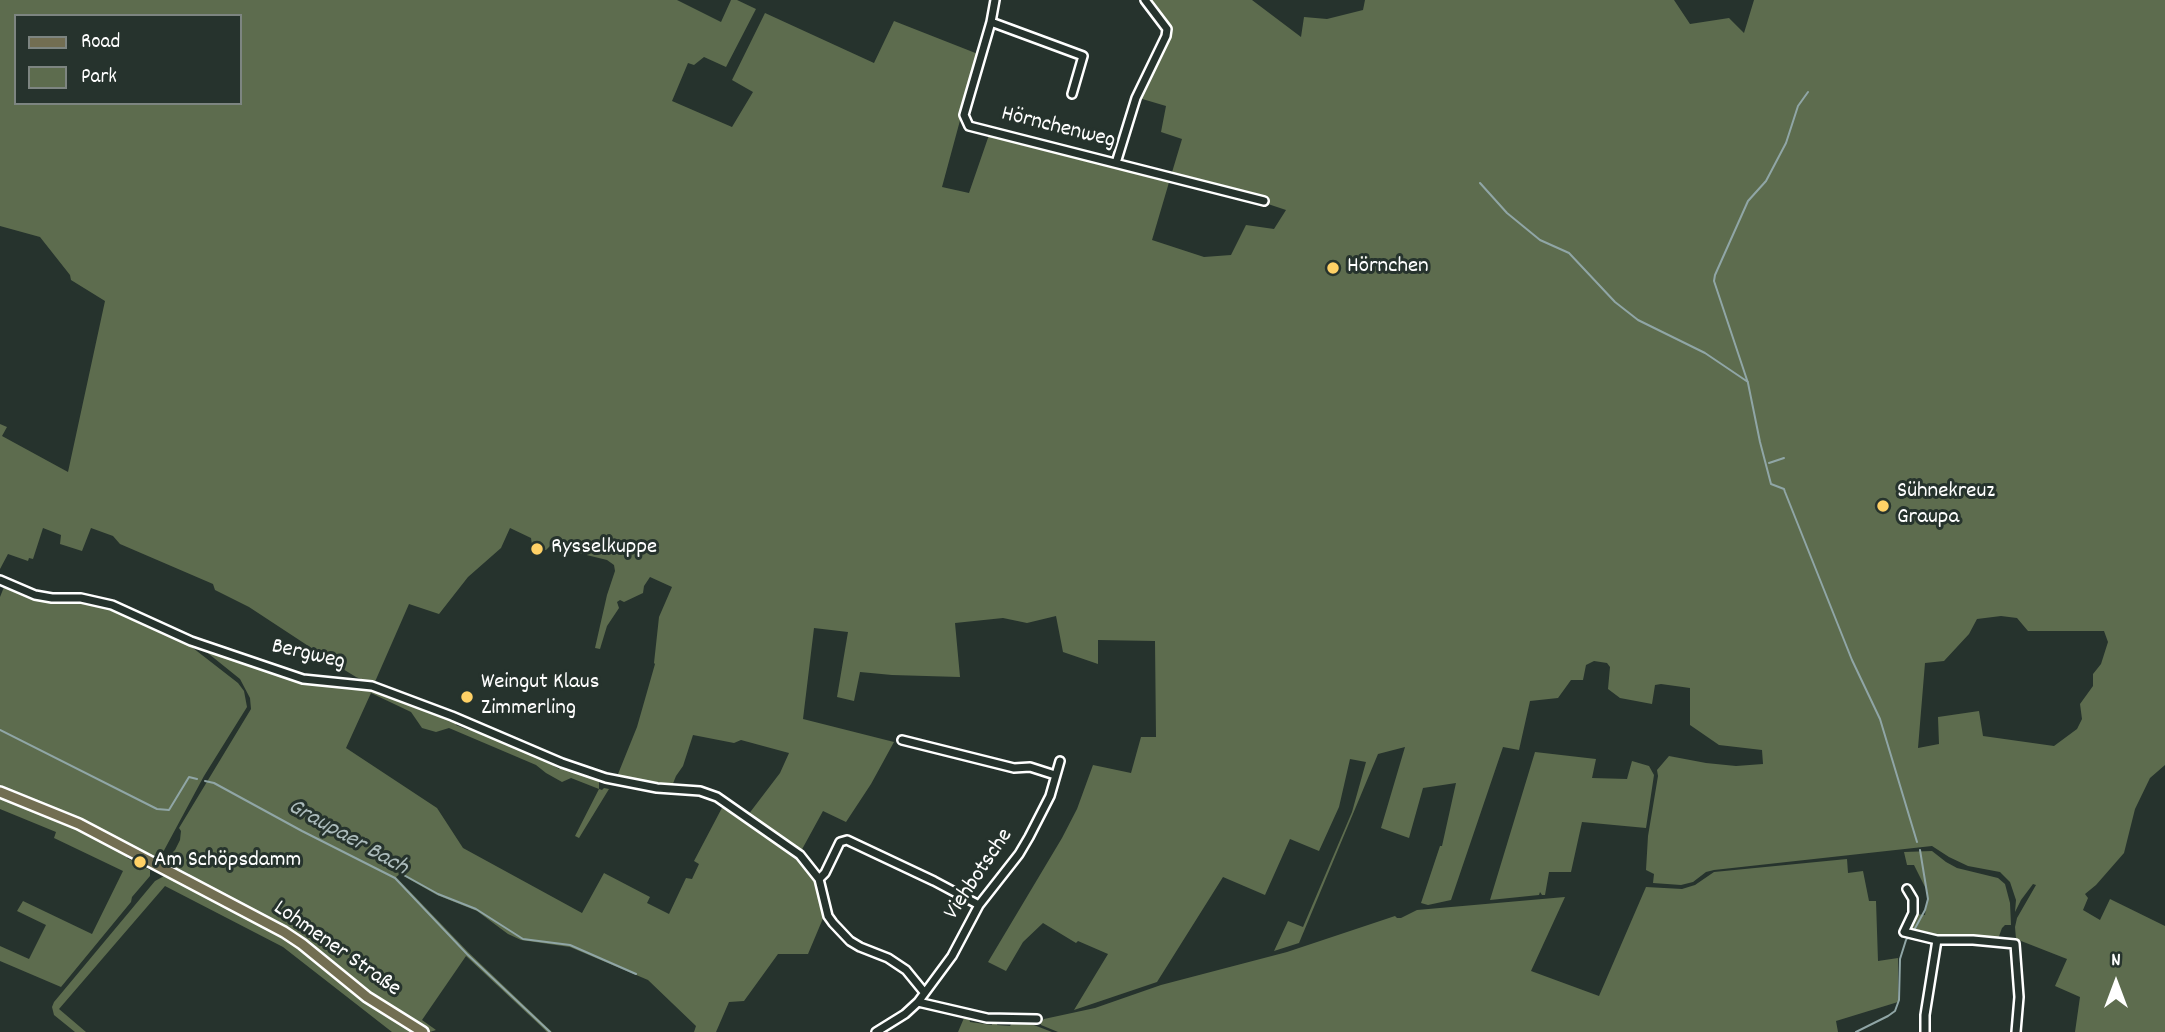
<!DOCTYPE html>
<meta charset="utf-8">
<style>
body{margin:0}
#map{position:relative;width:2165px;height:1032px;overflow:hidden;background:#26332d;font-family:Dekko,sans-serif}
canvas{display:block}
.legend{position:absolute;left:14px;top:14px;width:228px;height:91px;box-sizing:border-box;background:#26332d;border:2px solid #7d8581;margin:0;padding:9px 12px;list-style:none;font-size:21px;color:#fff}
.legend li{display:flex;align-items:center;gap:14px;height:35px}
.legend b{width:35px;border:2px solid #7d8581}
.north{position:absolute;left:2081px;top:948px;width:70px;height:70px;-webkit-text-stroke:5px #26332d;paint-order:stroke;rotate:0deg;font-size:19px;font-weight:700;line-height:28px;text-align:center;color:#fff}
.north::after{content:'';display:block;margin:auto;width:24px;height:32px;background:#fff;clip-path:polygon(50% 0,100% 100%,50% 72%,0 100%)}
</style>
<div id="map">
<canvas width="2165" height="1032"></canvas>
<ul class="legend">
<li><b style="height:9px;background:#726e52"></b>Road</li>
<li><b style="height:19px;background:#5d6c4e"></b>Park</li>
</ul>
<div class="north">N</div>
</div>
<script>
const g = document.querySelector('canvas').getContext('2d');
g.lineJoin = 'round';
function paint(path, color) { g.fillStyle = color; g.fill(path, 'evenodd'); }
const poly = rows => new Path2D(rows.map(r => 'M' + r).join(''));
function trace(path, color, width, dash) { g.strokeStyle = color; g.lineWidth = width; g.lineCap = dash ? 'butt' : 'round'; g.setLineDash(dash || []); g.stroke(path); }
function drawText(font, color, halo, rows, align = 'center') {
  g.font = font + ' Dekko,sans-serif'; g.lineWidth = 6; g.setLineDash([]); g.textBaseline = 'middle'; g.strokeStyle = halo; g.fillStyle = color; for (const [text, x, y, turn = 0] of rows) {
    g.save(); g.translate(x, y); g.rotate((+turn || 0) * Math.PI / 180); g.textAlign = isNaN(turn) ? turn : align; if (halo) g.strokeText(text, 0, 0); g.fillText(text, 0, 0); g.restore();
  }
}
paint(poly([
 [0,0,677,0,721,22,731,0,737,0,756,9,726,67,704,57,694,65,688,63,672,101,732,127,753,92,732,80,765,13,874,63,894,21,978,54,942,187,969,193,989,135,1170,179,1182,139,1161,132,1166,106,1139,98,1169,32,1147,0,1252,0,1301,37,1304,17,1327,19,1363,10,1365,0,1674,0,1690,24,1729,18,1744,33,1754,0,2165,0,2165,765,2150,778,2135,809,2124,853,2096,885,2085,894,2088,898,2083,910,2100,920,2110,899,2165,926,2165,1032,2075,1032,2080,997,2055,986,2067,959,2016,939,2015,927,2017,918,2036,885,2033,884,2021,900,2015,912,2016,900,2010,882,2000,872,1968,866,1949,857,1932,846,1714,870,1706,872,1693,882,1681,885,1653,883,1654,874,1646,870,1648,836,1658,776,1657,770,1669,756,1706,763,1736,766,1763,764,1762,750,1719,745,1690,725,1690,688,1661,684,1655,685,1652,704,1620,698,1608,689,1610,667,1607,663,1594,661,1586,665,1583,680,1571,680,1558,698,1530,701,1519,750,1503,747,1451,900,1428,905,1421,903,1440,846,1442,846,1456,783,1423,788,1409,838,1381,828,1405,747,1378,754,1299,943,1274,951,1288,921,1303,927,1352,812,1366,762,1350,759,1339,807,1319,851,1290,839,1265,895,1223,877,1157,982,1074,1010,1108,954,1078,941,1076,943,1043,923,1023,942,1006,971,988,962,1062,838,1077,809,1093,765,1131,773,1141,737,1156,737,1155,641,1098,640,1098,664,1063,652,1056,616,1027,623,1003,618,955,623,960,677,892,675,860,672,854,701,837,697,848,632,814,628,803,719,894,742,871,784,846,822,823,811,800,853,748,815,780,773,789,753,741,740,734,743,693,735,683,766,676,776,672,786,616,779,637,727,655,664,654,663,659,617,672,587,650,577,644,586,643,593,624,602,620,600,617,602,619,608,607,626,600,649,595,648,607,595,615,571,614,565,607,560,550,546,546,550,538,551,532,545,531,538,510,528,501,548,468,577,439,614,409,604,374,684,356,677,333,663,332,660,321,652,319,653,249,607,215,590,213,584,120,544,113,536,91,528,82,551,60,544,61,535,43,528,33,559,29,558,28,561,8,554,0,569,0,424,7,427,2,436,68,472,105,301,71,280,70,275,40,237,0,226],
 [16,16,240,16,240,103,16,103],
 [1170,179,1265,203,1286,210,1274,229,1246,225,1231,255,1204,257,1152,240],
 [2001,616,2017,618,2028,631,2104,631,2108,642,2101,664,2093,674,2093,686,2080,704,2082,719,2077,729,2054,746,1983,736,1979,711,1938,717,1939,744,1918,748,1925,663,1944,661,1969,634,1977,619],
 [4,587,34,599,54,601,87,601,103,604,184,641,238,683,244,691,247,707,204,776,161,856,157,859,154,859,67,814,0,788,0,597],
 [199,646,303,681,372,689,451,718,452,720,456,720,456,725,468,730,471,726,554,762,554,766,559,769,561,767,599,780,599,789,602,790,604,788,609,789,579,838,575,836,599,789,571,778,562,782,546,773,536,765,449,728,436,732,422,728,411,712,371,693,346,748,437,808,463,848,582,913,604,873,650,897,647,903,669,914,686,878,692,879,699,864,694,861,724,804,799,856,817,881,824,916,808,954,778,954,744,1001,729,1002,716,1032,694,1032,696,1026,648,980,570,947,521,940,508,934,477,911,437,895,400,874,396,877,468,952,552,1032,547,1032,544,1029,466,956,422,1020,436,1030,430,1032,365,991,309,945,187,878,189,874,164,861,175,850,180,840,181,831,179,828,251,709,250,698,240,679],
 [1535,752,1596,759,1592,778,1627,779,1632,761,1649,766,1654,775,1646,828,1582,822,1571,872,1549,872,1545,895,1542,895,1540,892,1539,895,1490,900],
 [0,796,76,827,128,854,127,858,150,870,150,876,132,897,131,902,61,987,0,961,0,946,29,959,46,925,17,911,23,901,92,934,123,871,54,838,56,832,0,809],
 [1932,851,1946,862,1957,868,1998,878,2005,884,2010,903,2011,925,2005,925,2002,928,1998,939,1941,937,1909,931,1916,914,1925,915,1928,893,1914,865,1907,865,1904,852],
 [1847,859,1848,873,1863,871,1869,901,1876,901,1878,961,1898,958,1898,1002,1836,1021,1838,1032,1058,1032,1041,1025,1040,1023,1044,1019,1095,1008,1161,985,1287,952,1395,916,1397,918,1401,918,1417,910,1565,897,1531,971,1599,996,1646,887,1682,889,1695,885,1714,872],
 [166,875,291,941,416,1032,392,1032,283,947,165,886,59,1009,86,1032,75,1032,54,1015,52,1007,54,1002,155,881],
 [966,1016,969,1017,970,1022,992,1025,991,1020,998,1021,997,1025,1010,1026,1013,1021,1026,1022,1052,1032,958,1032,964,1018]
]), '#5d6c4e');
trace(poly([
 [1808,92,1798,106,1786,143,1766,181,1748,201,1715,275,1714,281,1748,383,1760,442,1771,484,1784,489,1785,492,1852,660,1880,719,1917,842],
 [1480,183,1507,213,1540,240,1569,253,1615,302,1638,320,1705,353,1748,382],
 [1769,463,1784,458],
 [0,730,157,809,169,810,189,777,197,779],
 [205,781,214,783,302,831,395,878,467,954,550,1032],
 [402,874,438,894,476,909,523,939,570,945,636,974],
 [1913,932,1925,910,1928,899,1920,850],
 [1856,1032,1888,1016,1895,1011,1899,1000,1900,959,1906,940,1909,936]
]), '#90a6a6', 2);
const minor = poly([
 [995,0,991,22,964,115,969,126,1264,201],
 [991,22,1083,56,1072,94],
 [1116,163,1136,98,1166,36,1167,29,1145,0],
 [0,580,35,595,52,598,81,598,112,605,191,641,303,679,372,686,452,716,562,763,606,778,657,788,700,791,717,797,800,855,819,879,828,916,833,923,850,941,860,947,888,958,906,970,924,992],
 [902,740,1014,768,1030,767,1055,775],
 [819,879,825,873,840,842,847,840,934,881,979,905],
 [1907,889,1913,899,1913,913,1904,932,1937,940,1973,940,2015,944,2019,997,2016,1032],
 [918,1002,987,1018,1037,1019],
 [876,1032,905,1014,918,1002,952,956,979,905,1019,854,1029,837,1050,796,1060,761],
 [1925,1032,1925,1015,1937,940]
]);
const major = poly([
 [0,792,79,824,284,932,302,944,367,997,423,1032]
]);
trace(minor, '#fff', 12);
trace(major, '#fff', 14);
trace(minor, '#26332d', 7);
trace(major, '#726e52', 9);
for (const [x, y, r, color] of [
 [1333,268,7,"#ffd166"],
 [1883,506,7,"#ffd166"],
 [537,549,7,"#ffd166"],
 [467,697,7,"#ffd166"],
 [140,862,7,"#ffd166"]
]) { const dot = new Path2D(); dot.arc(x, y, r, 0, 2 * Math.PI); g.fillStyle = color; g.fill(dot); trace(dot, '#26332d', 2.5); }
drawText('23px', '#fff', '#26332d', [
 ["Hörnchenweg",1058,129,14],
 ["Bergweg",308,656,13],
 ["Viehbotsche",980,875,-56],
 ["Lohmener Straße",336,950,35]
]);
drawText('23px', '#fff', '#26332d', [
 ["Hörnchen",1347,268],
 ["Sühnekreuz",1897,493],
 ["Graupa",1897,519],
 ["Rysselkuppe",551,549],
 ["Weingut Klaus",481,684],
 ["Zimmerling",481,710],
 ["Am Schöpsdamm",154,862]
], 'left');
drawText('italic 24px', '#acbcbc', '#26332d', [
 ["Graupaer Bach",347,839,29]
]);
</script>
